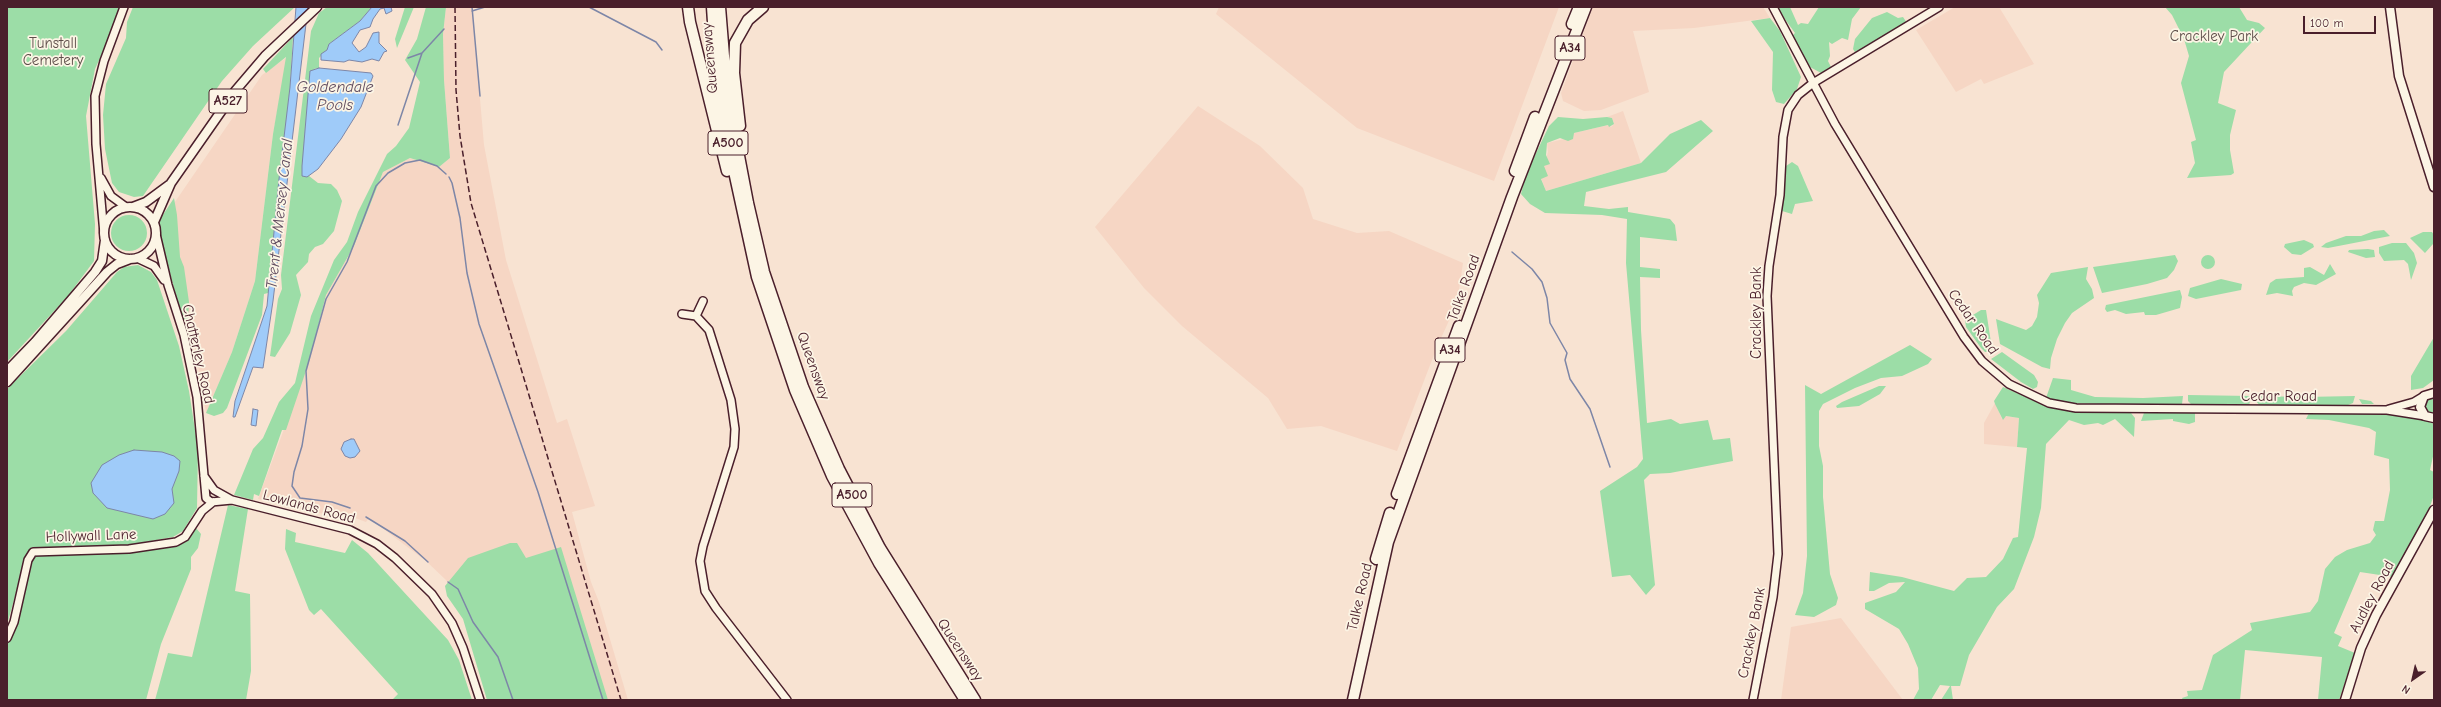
<!DOCTYPE html>
<style>
body{margin:0}
#map{position:relative;width:2441px;height:707px;overflow:hidden;background:#f8e3d2;font-family:"Comic Neue",sans-serif}
canvas{display:block}
.frame{position:absolute;inset:0;border:8px solid #4a1f2b;pointer-events:none}
.north{position:absolute;left:2393px;top:659px;width:40px;height:40px;-webkit-text-stroke:3px #fcf5e5;paint-order:stroke;rotate:214deg;font-size:11px;font-weight:700;line-height:16px;text-align:center;color:#4a1f2b}
.north::after{content:'';display:block;margin:auto;width:14px;height:18px;background:#4a1f2b;clip-path:polygon(50% 0,100% 100%,50% 72%,0 100%)}
.scale{position:absolute;left:2303px;top:16px;width:73px;height:18px;box-sizing:border-box;border:2px solid #4a1f2b;border-top:0;padding-left:5px;font-size:12px;line-height:14px;white-space:nowrap;color:#4a1f2b;-webkit-text-stroke:3px #fcf5e5;paint-order:stroke}
</style>
<div id="map">
<canvas width="2441" height="707"></canvas>
<div class="frame"></div>
<div class="north">N</div>
<div class="scale">100 m</div>
</div>
<script>
const g = document.querySelector('canvas').getContext('2d');
g.lineJoin = 'round';
function paint(path, color) { g.fillStyle = color; g.fill(path, 'evenodd'); }
const poly = rows => new Path2D(rows.map(r => 'M' + r).join(''));
function trace(path, color, width, dash) { g.strokeStyle = color; g.lineWidth = width; g.lineCap = dash ? 'butt' : 'round'; g.setLineDash(dash || []); g.stroke(path); }
function drawText(font, color, halo, rows, align = 'center') {
  g.font = font + ' "Comic Neue",sans-serif'; g.lineWidth = 3.5; g.setLineDash([]); g.textBaseline = 'middle'; g.strokeStyle = halo; g.fillStyle = color; for (const [text, x, y, turn = 0] of rows) {
    g.save(); g.translate(x, y); g.rotate((+turn || 0) * Math.PI / 180); g.textAlign = isNaN(turn) ? turn : align; if (halo) g.strokeText(text, 0, 0); g.fillText(text, 0, 0); g.restore();
  }
}
paint(poly([
 [446,7,472,7,484,145,506,260,557,423,567,419,595,506,572,512,591,582,599,602,628,700,487,700,468,615,446,580,426,561,369,518,366,522,344,514,341,518,258,499,309,362,326,295,354,246,383,172,410,158,439,167,450,158,444,80,443,34],
 [1219,7,1559,7,1494,181,1357,128,1216,14],
 [1593,7,1763,7,1770,18,1694,28,1633,31,1649,92,1601,110,1584,111,1563,101,1561,93],
 [1955,7,1999,7,2034,64,1984,84,1981,79,1956,92,1916,30],
 [287,57,273,134,255,281,232,352,206,413,194,342,197,336,195,325,188,321,170,259,166,215,262,75],
 [1198,106,1260,146,1303,188,1313,219,1357,233,1389,231,1463,263,1457,303,1437,347,1397,451,1321,426,1287,429,1268,398,1182,326,1144,288,1095,227],
 [1623,111,1641,163,1546,191,1541,178,1548,152,1547,143,1564,139,1574,133,1608,125,1611,127,1614,124,1612,118,1607,117],
 [1995,403,2002,419,2005,416,2019,418,2017,447,1984,444,1984,423],
 [1841,618,1903,700,1781,700,1791,627]
]), '#f6d6c4');
paint(poly([
 [7,7,119,7,111,34,95,69,86,116,95,224,94,261,68,296,7,362],
 [133,7,295,7,253,46,222,81,143,196,134,197,119,192,112,183,105,149,103,115,106,84,126,38,127,22],
 [327,7,372,7,360,21,329,44,327,50,319,58,319,68,314,69,306,120,302,175,309,176,318,183,331,184,337,190,342,201,334,231,323,244,315,247,309,254,308,262,296,275,301,295,290,333,275,357,270,356,278,299,282,289,281,275,311,31,319,13],
 [405,7,414,7,397,48,395,39],
 [426,7,446,7,443,34,444,80,450,158,439,167,410,158,383,172,354,246,326,295,309,362,286,430,282,430,259,496,254,494,253,500,234,495,253,449,263,438,279,402,295,383,311,316,334,260,347,242,358,212,387,154,396,146,409,128,420,82,405,60,417,39],
 [1776,7,1790,7,1798,25,1801,23,1808,24,1819,7,1861,7,1852,19,1848,40,1842,38,1832,44,1829,42,1830,56,1828,61,1831,67,1821,73,1810,67,1792,36,1795,33],
 [2165,7,2239,7,2247,20,2259,23,2265,28,2224,72,2218,103,2236,110,2230,135,2230,150,2234,173,2231,175,2187,178,2195,163,2191,142,2196,140,2181,83,2189,56,2184,39,2172,15],
 [1887,12,1898,18,1903,17,1907,23,1856,54,1853,49,1855,39,1872,18],
 [1770,18,1780,31,1801,77,1797,89,1784,104,1776,102,1772,90,1773,52,1751,21],
 [293,37,290,87,268,293,264,294,262,315,227,408,223,413,214,416,206,413,232,352,255,281,273,134,286,57,266,73,263,69],
 [1558,117,1583,119,1607,117,1612,118,1614,124,1609,127,1608,125,1574,133,1573,139,1568,141,1560,138,1547,143,1546,155,1550,164,1544,166,1548,176,1541,179,1546,191,1641,163,1670,134,1701,120,1713,131,1666,172,1586,192,1584,206,1609,209,1628,207,1628,212,1670,219,1675,225,1677,241,1640,237,1640,267,1660,269,1660,278,1640,277,1641,330,1647,423,1671,419,1680,424,1708,420,1713,440,1730,438,1733,461,1670,473,1650,474,1644,480,1655,585,1646,595,1630,575,1612,577,1600,491,1637,467,1643,459,1626,263,1627,219,1602,215,1545,213,1530,204,1521,194,1526,174,1549,126],
 [1792,162,1798,166,1813,201,1795,204,1792,214,1782,211,1785,171,1786,166],
 [174,198,177,215,180,257,184,267,189,302,188,321,182,318,162,243,159,221],
 '111 233a18 18 0 1 1 36 0a18 18 0 1 1-36 0Z',
 [2384,230,2390,236,2328,248,2321,247,2326,243,2346,236,2361,236,2374,231],
 [2423,232,2432,232,2434,235,2433,244,2425,253,2410,238],
 [2304,240,2313,244,2314,247,2301,255,2292,254,2284,247,2285,244],
 [2392,243,2406,243,2414,253,2417,263,2411,280,2408,264,2404,260,2384,261,2379,253,2379,247],
 [2368,249,2374,250,2375,257,2366,258,2348,252,2349,250],
 [2175,255,2178,261,2174,270,2167,278,2147,284,2102,293,2093,267],
 '2201 262a7 7 0 1 1 14 0a7 7 0 1 1-14 0Z',
 [2330,264,2336,274,2316,285,2304,283,2294,287,2292,291,2293,296,2277,293,2266,295,2270,283,2276,279,2304,277,2304,268,2310,267,2324,275],
 [138,265,151,272,157,280,179,346,189,391,198,449,197,508,183,531,173,537,117,547,32,547,25,560,7,625,7,389,66,331,117,272,124,267],
 [2088,267,2086,279,2092,289,2094,298,2072,313,2065,323,2057,339,2051,358,2050,369,2042,367,2000,344,1996,319,2026,330,2032,326,2037,317,2039,303,2037,295,2051,273],
 [2221,279,2242,284,2241,290,2196,299,2188,296,2190,288],
 [2180,290,2182,297,2180,308,2156,315,2145,315,2144,312,2126,314,2115,310,2107,312,2105,309,2106,305],
 [1981,310,1986,310,1992,349,1990,352,1985,352,1981,348,1966,327,1965,320],
 [2434,337,2434,380,2423,388,2411,390,2411,376],
 [1910,345,1932,359,1928,364,1902,376,1881,378,1855,388,1823,404,1819,411,1819,446,1823,466,1823,497,1830,574,1838,598,1836,605,1814,617,1795,615,1803,593,1807,556,1805,385,1821,394],
 [2002,352,2034,375,2038,382,2037,387,2033,389,2021,382,1991,359],
 [2053,378,2071,380,2071,390,2095,397,2143,398,2183,396,2182,404,2180,406,2064,403,2046,398],
 [1879,386,1886,386,1880,394,1859,406,1837,408,1836,406,1842,402],
 [2003,387,2044,405,2064,410,2088,413,2131,413,2135,418,2134,437,2115,419,2103,425,2098,423,2084,425,2069,420,2046,444,2041,508,2034,537,2014,589,1997,607,1969,655,1960,686,1951,686,1953,700,1941,700,1950,686,1940,685,1931,700,1913,700,1919,689,1918,668,1908,644,1899,629,1865,609,1865,603,1896,592,1905,582,1889,583,1874,591,1869,591,1870,572,1902,577,1954,591,1967,578,1986,577,2003,559,2013,538,2018,537,2027,448,2017,447,2019,418,2006,416,2003,420,1995,404,1994,401],
 [2188,395,2251,396,2249,406,2246,406,2194,407,2188,401],
 [2257,396,2304,397,2355,396,2353,403,2343,407,2260,406,2256,401],
 [2434,396,2434,416,2425,412,2424,402],
 [2359,399,2371,401,2374,404,2362,404],
 [2144,413,2195,413,2195,422,2189,424,2173,421,2173,419,2141,421],
 [2309,413,2392,413,2414,416,2434,424,2434,452,2430,470,2434,472,2434,495,2429,509,2393,577,2360,572,2334,633,2342,637,2338,646,2355,653,2339,700,2318,700,2322,657,2245,650,2240,700,2183,700,2182,698,2188,696,2187,691,2202,690,2213,655,2252,630,2250,623,2310,612,2318,601,2325,569,2335,557,2347,550,2370,543,2376,535,2373,530,2375,521,2384,521,2390,490,2389,459,2374,455,2376,432,2369,428,2329,420,2306,419],
 [228,505,248,509,235,591,250,594,251,671,246,700,155,700,168,653,192,657],
 [196,528,201,534,198,548,191,557,191,569,161,644,146,700,7,700,7,641,32,558,38,553,81,554,157,549,177,545],
 [286,529,296,533,295,542,345,553,352,540,368,553,448,640,459,660,472,700,392,700,398,694,321,609,314,615,309,610,285,549],
 [510,543,517,543,526,558,561,547,608,700,487,700,463,619,447,596,445,586,468,558]
]), '#9cdda7');
const water = poly([
 [296,7,308,7,273,301,263,368,253,367,235,417,233,417,235,401,267,306,279,179,290,87,296,7],
 [372,7,391,7,392,11,386,14,384,8,380,9,373,19,370,27,360,30,352,43,359,52,366,47,373,33,379,32,379,43,387,51,384,52,379,61,372,59,362,62,349,60,344,62,321,60,321,54,327,50,329,44,360,21,372,7],
 [319,68,371,73,373,76,361,107,341,139,318,169,307,177,302,176,302,166,310,71,319,68],
 [253,409,258,410,256,426,251,425,253,409],
 [351,439,354,439,360,451,355,457,350,458,345,456,341,449,344,442,351,439],
 [134,450,162,452,174,456,180,461,179,471,172,489,174,503,165,514,153,519,107,508,93,493,91,483,102,465,119,455,134,450]
]);
paint(water, '#9fcbf9');
trace(water, '#7d86a7', 1);
trace(poly([
 [472,7,480,96],
 [589,7,656,42,662,50],
 [472,11,485,7],
 [408,58,422,53],
 [398,125,422,53,444,29],
 [449,177,452,183,460,218,467,273,479,324,538,492,603,700],
 [1512,252,1532,269,1542,282,1547,298,1550,323,1567,353,1565,360,1570,379,1590,409,1610,467],
 [350,508,332,502,300,498,292,486,294,472,302,446,308,409,306,371,326,299,347,262,376,186,388,173,405,163,420,160,437,166,446,174],
 [366,517,405,541,428,562],
 [448,582,458,589,473,622,498,657,513,700]
]), '#7d86a7', 1.5);
const minor = poly([
 [1773,7,1835,124,1964,337,1982,361,2009,384,2049,403,2076,408,2387,410,2425,416],
 [101,178,111,196,126,207],
 [104,234,96,144,95,96,104,61,124,7],
 [156,234,168,285,184,335,197,397,206,498,211,502,232,500],
 [137,258,154,266,164,280],
 [682,314,696,316,709,330,731,400,735,429,734,447,703,546,700,561,705,591,716,608,787,700],
 [696,316,703,301],
 [2389,409,2414,402,2424,396],
 [204,476,214,490,232,500,350,530,377,544,395,558,432,594,452,623,463,648,480,700],
 [7,638,14,622,28,560,33,552,129,549,176,542,185,537,202,511,213,502],
 [1753,700,1773,597,1778,554,1767,296,1769,266,1780,195,1783,137,1788,110,1798,95,1813,83,1939,7]
]);
const major = poly([
 [2390,7,2399,76,2434,187],
 '104 233a26 26 0 1 1 52 0a26 26 0 1 1-52 0Z',
 [133,207,146,202,169,185],
 [154,222,171,183,236,90,265,56,317,7],
 [7,371,35,342,95,272,102,261,105,240],
 [7,382,107,272,117,264,130,259],
 [2434,393,2424,396,2420,407,2425,416,2434,418],
 [2345,700,2361,648,2376,615,2434,510]
]);
const highway = poly([
 [688,7,690,22,727,171],
 [712,7,718,98,757,277,795,390,832,476,879,563,965,700],
 [720,7,727,93,748,203,764,272,803,387,839,469,880,548,975,700],
 [1572,24,1579,7],
 [740,126,734,73,735,43,748,20,763,7],
 [1515,171,1535,117],
 [1397,494,1459,326],
 [1376,559,1390,513],
 [1353,700,1388,542,1512,197,1586,7]
]);
trace(minor, '#4a1f2b', 10);
trace(major, '#4a1f2b', 11);
trace(highway, '#4a1f2b', 13);
trace(minor, '#fcf5e5', 7);
trace(major, '#fcf5e5', 8);
trace(highway, '#fcf5e5', 10);
trace(poly([
 [455,7,456,90,460,136,471,203,621,700]
]), '#4a1f2b', 1.5, [6, 3]);
for (const [x, y, w] of [
 [1570,48,30],
 [228,101,38],
 [728,143,40],
 [1450,350,30],
 [852,495,40]
]) { const box = new Path2D(); box.roundRect(x - w / 2, y - 12, w, 24, 3); g.fillStyle = '#fcf5e5'; g.fill(box); trace(box, '#4a1f2b', 1); }
drawText('bold 14px', '#4a1f2b', null, [
 ["A34",1570,48],
 ["A527",228,101],
 ["A500",728,143],
 ["A34",1450,350],
 ["A500",852,495]
]);
drawText('15px', '#5e4e4a', '#fcf5e5', [
 ["Crackley Park",2214,37],
 ["Tunstall",53,44],
 ["Cemetery",53,61]
]);
drawText('15px', '#4a1f2b', '#fcf5e5', [
 ["Queensway",710,58,-95],
 ["Talke Road",1464,288,-70],
 ["Crackley Bank",1757,313,-90],
 ["Cedar Road",1973,322,55],
 ["Chatterley Road",198,354,77],
 ["Queensway",813,366,70],
 ["Cedar Road",2279,397],
 ["Lowlands Road",309,507,15],
 ["Hollywall Lane",91,536,-2],
 ["Talke Road",1360,597,-77],
 ["Audley Road",2372,597,-62],
 ["Crackley Bank",1752,633,-79],
 ["Queensway",960,650,57]
]);
drawText('italic 16px', '#5f4a5e', '#fcf5e5', [
 ["Goldendale",335,87],
 ["Pools",335,105],
 ["Trent & Mersey Canal",280,214,-84]
]);
</script>
